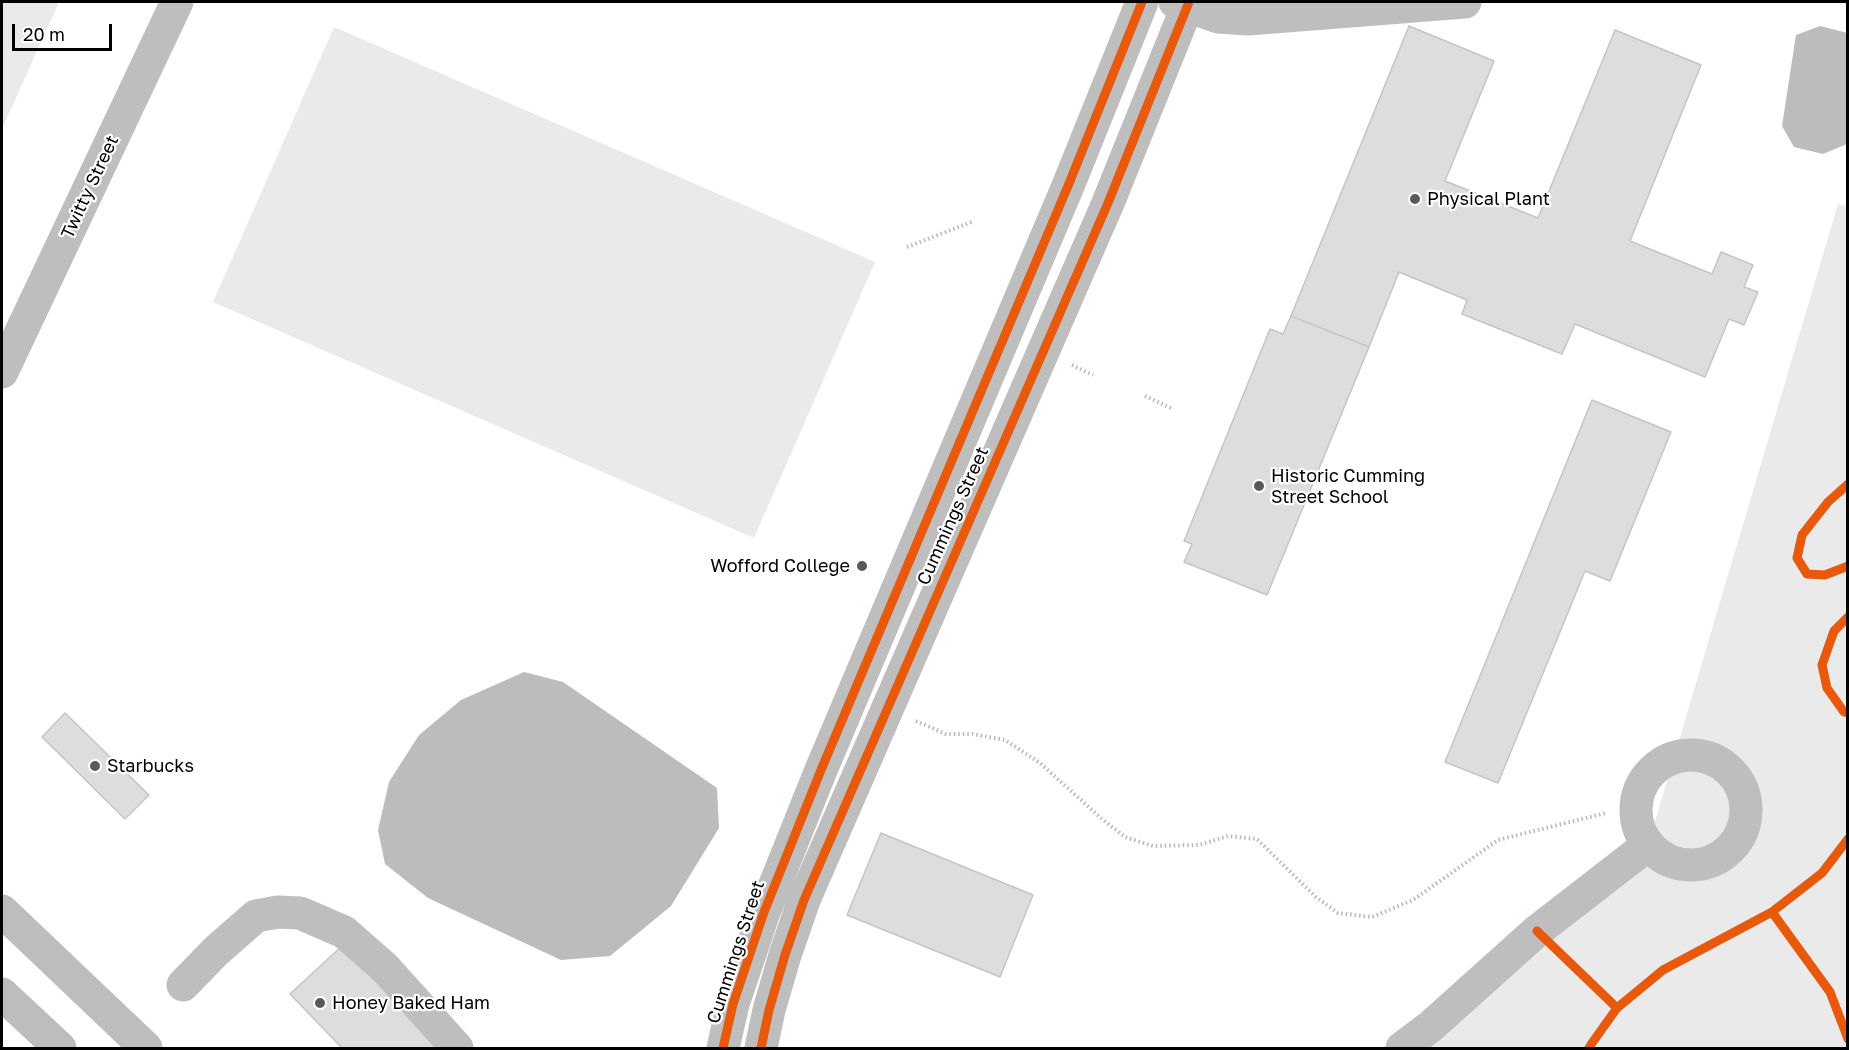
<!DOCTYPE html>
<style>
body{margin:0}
#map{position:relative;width:1849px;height:1050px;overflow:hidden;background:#fff;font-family:"Golos Text",sans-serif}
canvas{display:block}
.frame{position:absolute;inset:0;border:3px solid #000;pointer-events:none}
.scale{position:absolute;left:12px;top:24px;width:100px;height:27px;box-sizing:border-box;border:3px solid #000;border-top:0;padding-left:8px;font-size:18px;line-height:21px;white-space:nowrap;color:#000;-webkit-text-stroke:4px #fff;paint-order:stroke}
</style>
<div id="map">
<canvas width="1849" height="1050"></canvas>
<div class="frame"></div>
<div class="scale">20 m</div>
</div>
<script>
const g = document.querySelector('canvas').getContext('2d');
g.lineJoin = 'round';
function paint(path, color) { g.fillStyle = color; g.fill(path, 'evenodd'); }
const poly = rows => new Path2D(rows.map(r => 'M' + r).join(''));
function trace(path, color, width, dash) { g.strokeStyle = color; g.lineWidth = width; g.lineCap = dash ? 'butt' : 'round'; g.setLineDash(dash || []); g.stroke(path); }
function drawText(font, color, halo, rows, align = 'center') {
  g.font = font + ' "Golos Text",sans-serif'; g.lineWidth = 4.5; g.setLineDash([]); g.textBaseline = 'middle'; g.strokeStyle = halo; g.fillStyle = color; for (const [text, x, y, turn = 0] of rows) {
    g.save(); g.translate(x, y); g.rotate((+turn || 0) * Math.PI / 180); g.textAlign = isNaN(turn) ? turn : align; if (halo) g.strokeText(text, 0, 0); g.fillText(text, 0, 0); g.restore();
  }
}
paint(poly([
 [2,2,59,2,2,129],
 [334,27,875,262,754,538,213,302],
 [1838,204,1847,206,1847,1048,1401,1048,1648,845]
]), '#eaeaea');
paint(poly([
 [1820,26,1848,33,1847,144,1823,154,1794,147,1782,126,1796,35],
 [524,672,563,682,717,788,719,828,671,906,610,956,561,960,428,898,385,864,378,830,389,782,419,735,461,700]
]), '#bcbcbc');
const building = poly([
 [1409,26,1494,61,1445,181,1538,218,1615,30,1701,65,1630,241,1712,274,1721,252,1753,265,1744,287,1758,292,1744,325,1729,319,1705,377,1575,324,1562,354,1462,314,1467,300,1399,272,1369,347,1291,316,1409,26],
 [1291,316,1369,347,1267,595,1184,562,1192,544,1184,541,1270,329,1283,334,1291,316],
 [1592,400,1671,432,1610,581,1585,571,1498,783,1445,762,1592,400],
 [65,713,149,795,125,819,42,737,65,713],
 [881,833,1033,895,1000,977,847,915,881,833],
 [343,945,441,1048,342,1048,290,994,343,945]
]);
paint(building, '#ddd');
trace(building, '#c5c5c5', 1.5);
trace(poly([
 [907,247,974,221],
 [1072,365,1093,375],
 [1145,396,1173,409],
 [916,721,946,734,972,734,1005,740,1040,763,1102,819,1125,837,1153,846,1199,845,1228,836,1257,839,1316,897,1338,913,1372,917,1413,900,1498,840,1606,813]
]), '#b8b8b8', 4, [1.5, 3]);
trace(poly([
 [1175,2,1218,17,1248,19,1465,2],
 [2,372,177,2],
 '1636 810a55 55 0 1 1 110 0a55 55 0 1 1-110 0Z',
 [183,985,216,951,256,916,278,912,300,913,344,932,385,968,457,1048],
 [723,1048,733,1004,764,912,821,770,1068,186,1142,2],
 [761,1048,769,1010,785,955,804,900,1108,203,1189,2],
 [1402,1048,1430,1027,1537,931,1648,845]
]), '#bebebe', 33);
trace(poly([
 [2,911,146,1048],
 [2,994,60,1048]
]), '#bdbdbd', 33);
trace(poly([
 [1848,484,1828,502,1802,535,1797,558,1807,574,1825,575,1848,566],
 [1848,617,1834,631,1822,665,1827,688,1844,712,1848,713],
 [1772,912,1830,992,1848,1039],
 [1537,931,1617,1008],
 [723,1048,733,1004,764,912,821,770,1068,186,1142,2],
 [761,1048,769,1010,785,955,804,900,1108,203,1189,2],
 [1589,1048,1592,1043,1617,1008,1663,970,1772,912,1822,873,1848,839]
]), '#e8590c', 9);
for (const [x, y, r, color] of [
 [1415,199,6,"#595959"],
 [1259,486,6,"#595959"],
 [862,566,6,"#595959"],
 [95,766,6,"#595959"],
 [320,1003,6,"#595959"]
]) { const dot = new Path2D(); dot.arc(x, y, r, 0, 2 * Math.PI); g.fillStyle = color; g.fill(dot); trace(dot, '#fff', 2); }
drawText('18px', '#000', '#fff', [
 ["Twitty Street",90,187,-65],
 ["Cummings Street",953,516,-66],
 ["Cummings Street",736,952,-72]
]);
drawText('18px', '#000', '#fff', [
 ["Physical Plant",1427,199],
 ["Historic Cumming",1271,476],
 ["Street School",1271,497],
 ["Wofford College",850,566,"right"],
 ["Starbucks",107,766],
 ["Honey Baked Ham",332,1003]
], 'left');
</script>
